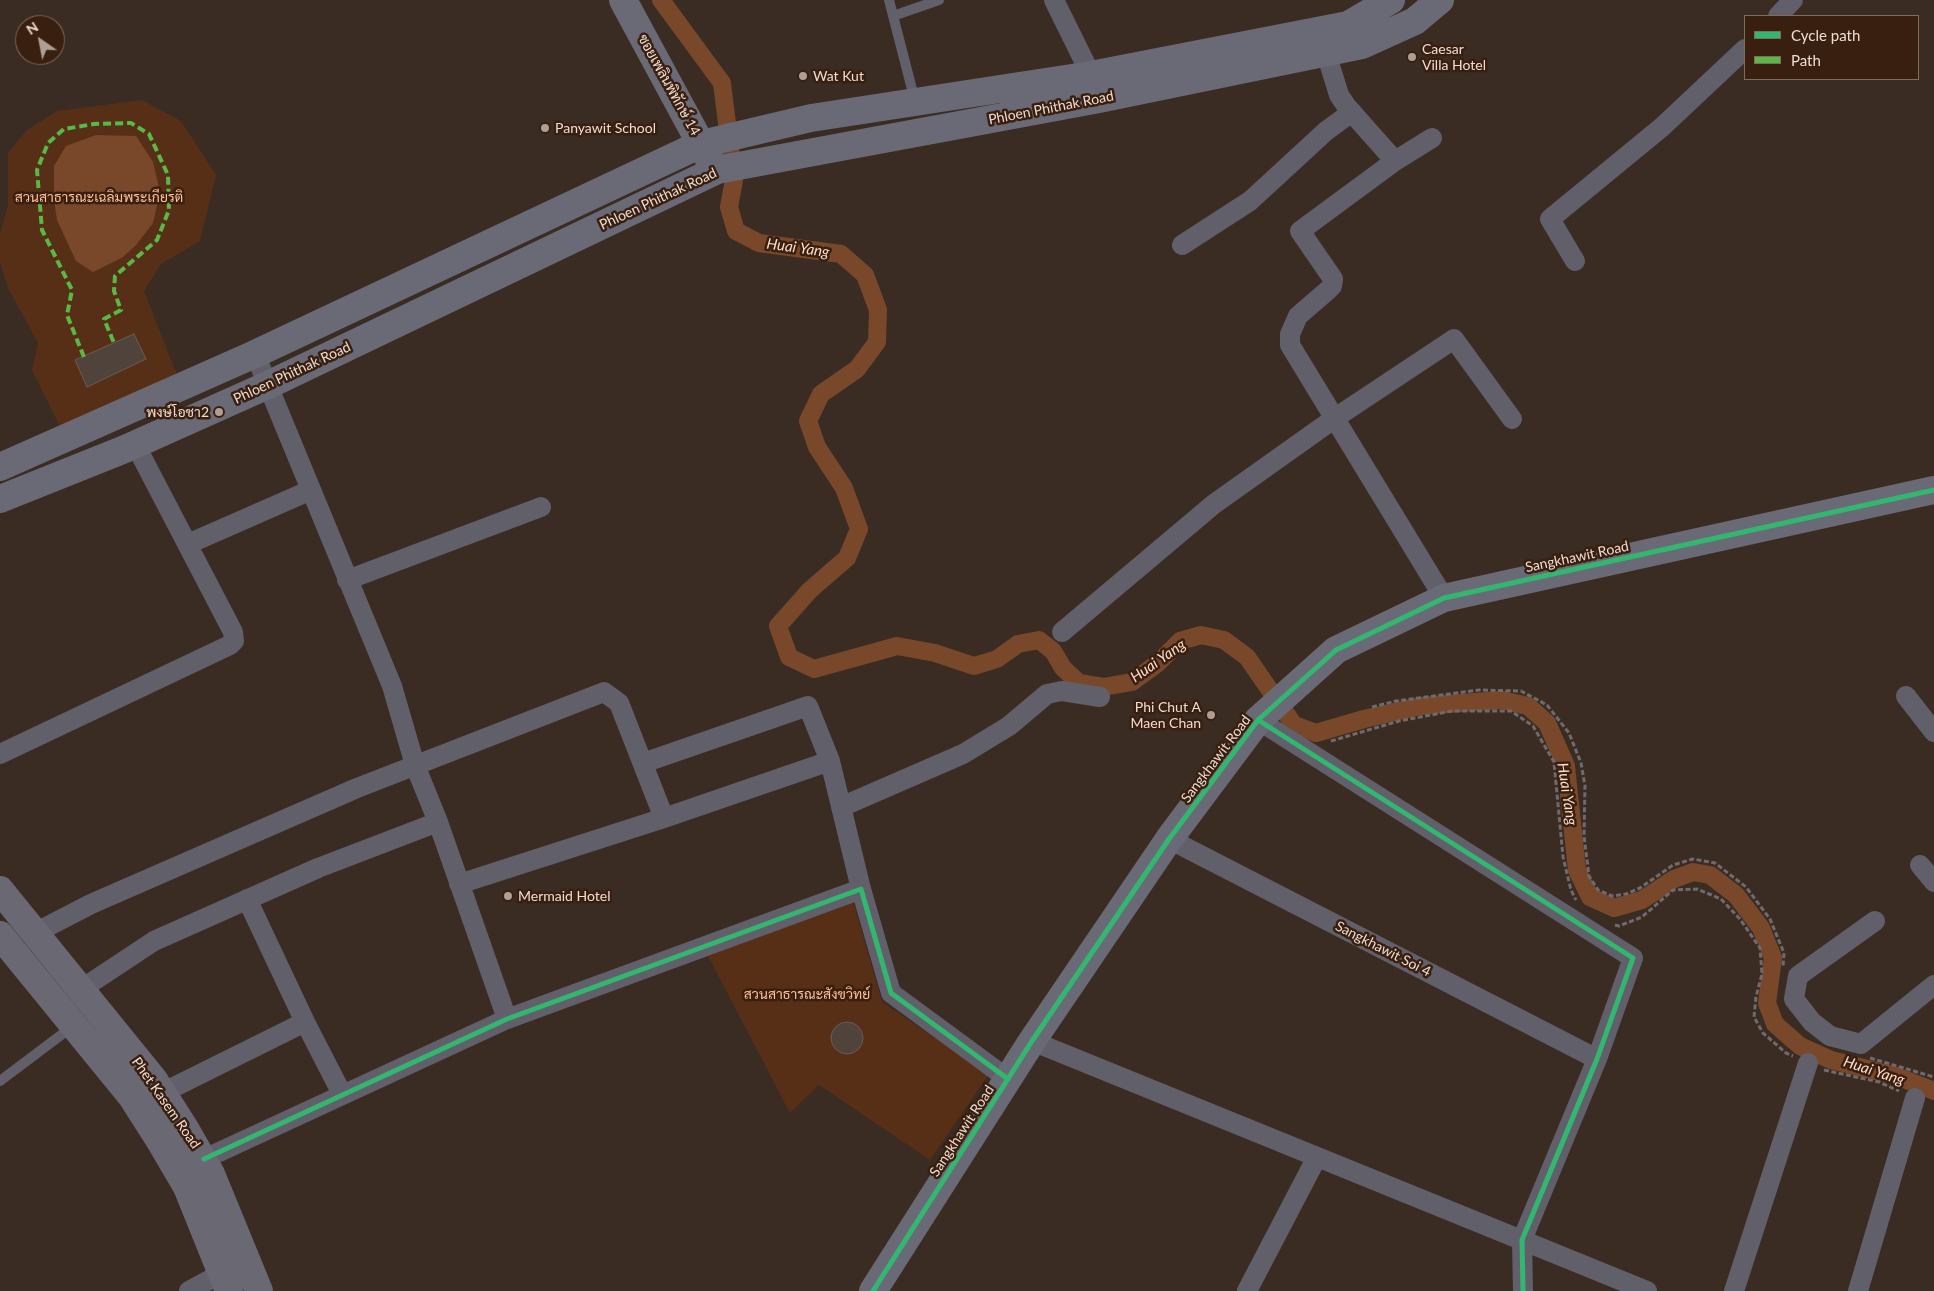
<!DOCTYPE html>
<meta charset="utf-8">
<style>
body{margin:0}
#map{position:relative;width:1934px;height:1291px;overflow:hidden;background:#3a2c23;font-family:Lato,sans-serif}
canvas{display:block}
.legend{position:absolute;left:1744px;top:15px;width:175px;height:65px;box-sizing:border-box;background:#391f0f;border:1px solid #816b5d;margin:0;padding:6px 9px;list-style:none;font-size:15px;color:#eedcd2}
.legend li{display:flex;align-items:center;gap:10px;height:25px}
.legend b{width:25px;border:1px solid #816b5d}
.north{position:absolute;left:15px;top:15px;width:50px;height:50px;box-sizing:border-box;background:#391f0f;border:1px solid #816b5d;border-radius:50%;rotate:327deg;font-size:14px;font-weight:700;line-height:20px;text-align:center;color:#eedcd2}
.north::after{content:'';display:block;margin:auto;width:18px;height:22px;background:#af9e95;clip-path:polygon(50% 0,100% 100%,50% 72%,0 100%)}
</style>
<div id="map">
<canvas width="1934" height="1291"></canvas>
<ul class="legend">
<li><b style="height:6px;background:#33b770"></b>Cycle path</li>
<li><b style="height:6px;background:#58b947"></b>Path</li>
</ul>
<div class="north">N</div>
</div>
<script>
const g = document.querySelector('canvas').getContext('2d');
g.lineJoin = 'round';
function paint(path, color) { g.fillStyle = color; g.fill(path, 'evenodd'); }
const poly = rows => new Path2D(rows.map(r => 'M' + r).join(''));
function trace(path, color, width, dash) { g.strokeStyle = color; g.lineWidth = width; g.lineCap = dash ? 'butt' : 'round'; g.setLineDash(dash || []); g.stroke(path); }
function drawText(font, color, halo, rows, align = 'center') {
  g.font = font + ' Lato,Sarabun,sans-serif'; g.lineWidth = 5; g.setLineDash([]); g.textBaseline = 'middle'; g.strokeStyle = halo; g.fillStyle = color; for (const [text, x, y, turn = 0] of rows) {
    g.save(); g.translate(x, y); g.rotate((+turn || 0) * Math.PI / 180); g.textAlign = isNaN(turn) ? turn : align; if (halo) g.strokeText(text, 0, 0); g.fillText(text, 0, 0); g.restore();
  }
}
paint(poly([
 [142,100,181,121,216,175,200,241,161,264,144,291,173,365,183,386,65,437,32,370,38,343,8,288,0,262,0,233,8,205,8,153,27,130,57,111],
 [853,901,882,1002,989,1074,930,1160,819,1085,790,1113,708,956]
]), '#572f17');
paint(poly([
 [96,135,136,136,153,162,160,192,153,223,136,245,123,257,93,272,76,261,57,220,54,199,54,166,66,146]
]), '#79482b');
trace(poly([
 [661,0,722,83,734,180,729,207,736,231,759,243,841,254,865,275,878,310,877,342,857,369,821,394,808,421,817,447,844,488,859,529,847,558,810,590,778,626,789,657,814,669,897,646,935,653,974,666,997,659,1018,644,1039,640,1053,651,1063,668,1079,683,1103,687,1132,682,1158,663,1180,641,1201,635,1224,640,1247,657,1294,725,1316,733,1364,719,1420,706,1502,700,1528,706,1547,723,1566,766,1577,870,1590,897,1614,908,1642,900,1674,879,1693,872,1710,875,1736,895,1761,928,1773,958,1767,1003,1775,1024,1800,1046,1831,1060,1896,1076,1934,1091]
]), '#79482b', 18);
const building = poly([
 [134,334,146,359,87,387,75,360,134,334],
 '831 1038a16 16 0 1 1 32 0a16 16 0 1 1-32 0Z'
]);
paint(building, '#4f433c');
trace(building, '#695c55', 1);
trace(poly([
 [1372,707,1396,701,1479,690,1521,691,1547,705,1569,733,1581,763,1585,786,1584,836,1589,876,1598,890,1612,896,1626,894,1640,888,1673,865,1693,859,1715,863,1746,887,1770,919,1784,953,1783,967],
 [1331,741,1399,721,1452,711,1511,711,1533,726,1554,762,1563,857,1571,890,1576,900],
 [1615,925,1619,926,1642,917,1673,890,1697,889,1721,899,1740,919,1760,948,1762,974,1756,997,1754,1017,1763,1033,1786,1053,1793,1056],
 [1870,1058,1934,1077],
 [1824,1070,1879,1082,1899,1091]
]), '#6e6a6e', 3, [5, 2.5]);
trace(poly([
 [889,0,915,101],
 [893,16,939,0],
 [0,1081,73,1026]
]), '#605f6a', 10);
trace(poly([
 [1054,0,1091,75],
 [1778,16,1793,0],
 [1326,53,1339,95,1347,107,1395,161,1300,231,1333,279,1332,286,1327,291,1298,316,1290,334,1290,345,1444,598],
 [1395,161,1432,138],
 [1182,245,1250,201,1326,131,1352,112],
 [1575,261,1550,219,1662,127,1745,49],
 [255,354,392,686,415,765,438,822,507,1019],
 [188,544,311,490],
 [347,580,541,507],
 [1062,632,1214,504,1335,418,1454,339,1512,419],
 [1906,696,1934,732],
 [1258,720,1633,958,1597,1059,1522,1240,1523,1291],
 [0,754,230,645,234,641,233,632,135,444],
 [643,763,808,706,830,761,861,889],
 [841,807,963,754,1009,726,1047,694,1062,691,1100,697],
 [1169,839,1597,1059],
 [1920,865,1934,882],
 [459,884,664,818,830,761],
 [247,899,305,1022,342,1094],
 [1875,921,1798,976,1794,999,1812,1022,1830,1036,1861,1044,1934,985],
 [35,933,91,904,357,788,604,692,619,703,664,818],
 [80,990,154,941,318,868,438,822],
 [1032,1041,1647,1291],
 [162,1093,305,1022],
 [204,1159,507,1019,861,889,891,993,1008,1079],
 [189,1291,222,1273],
 [1247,1291,1317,1157],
 [1734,1291,1808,1063],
 [1858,1291,1915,1098]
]), '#605f6a', 20);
trace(poly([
 [623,0,710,161],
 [0,467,255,354,701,144,811,118,1091,75,1348,25,1391,0],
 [0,499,125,449,268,385,717,170,1099,99,1362,45,1415,21,1440,0],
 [873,1291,1032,1041,1169,839,1258,720,1336,650,1444,598,1934,490]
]), '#6a6a77', 28);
trace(poly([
 [0,890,154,1080,184,1127,211,1174,259,1291],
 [0,935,132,1097,160,1141,187,1187,229,1291]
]), '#6a6873', 28);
trace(poly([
 [84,357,67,315,72,290,42,230,37,170,48,143,64,129,94,124,131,123,149,134,168,175,169,210,157,240,115,276,114,291,121,310,104,319,114,343]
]), '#58b947', 4, [8, 4]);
trace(poly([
 [1258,720,1633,958,1597,1059,1522,1240,1523,1291],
 [204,1159,507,1019,861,889,891,993,1008,1079],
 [873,1291,1032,1041,1169,839,1258,720,1336,650,1444,598,1934,490]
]), '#33b770', 5);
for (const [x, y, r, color] of [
 [1412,57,5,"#af9e95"],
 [803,76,5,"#af9e95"],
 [545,128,5,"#af9e95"],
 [219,412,5,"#af9e95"],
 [1211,715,5,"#af9e95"],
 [508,896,5,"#af9e95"]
]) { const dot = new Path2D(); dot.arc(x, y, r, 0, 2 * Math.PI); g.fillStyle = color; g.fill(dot); trace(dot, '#391f0f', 2); }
drawText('14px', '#eedcd2', '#391f0f', [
 ["Caesar",1422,49],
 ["Villa Hotel",1422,65],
 ["Wat Kut",813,76],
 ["Panyawit School",555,128],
 ["พงษ์โอชา2",209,412,"right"],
 ["Phi Chut A",1201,707,"right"],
 ["Maen Chan",1201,723,"right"],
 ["Mermaid Hotel",518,896]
], 'left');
drawText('14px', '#eedcd2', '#391f0f', [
 ["ซอยเพลินพิทักษ์ 14",669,85,61],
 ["Phloen Phithak Road",1051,108,-11],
 ["Phloen Phithak Road",658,199,-25],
 ["Phloen Phithak Road",292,373,-25],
 ["Sangkhawit Road",1577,557,-12],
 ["Sangkhawit Road",1216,759,-53],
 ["Sangkhawit Soi 4",1383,949,27],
 ["Phet Kasem Road",166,1103,55],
 ["Sangkhawit Road",962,1131,-57]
]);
drawText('14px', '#ffbe98', '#391f0f', [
 ["สวนสาธารณะเฉลิมพระเกียรติ",99,197],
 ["สวนสาธารณะสังขวิทย์",807,994]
]);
drawText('italic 15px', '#fbdac7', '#391f0f', [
 ["Huai Yang",798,248,8],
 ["Huai Yang",1158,661,-35],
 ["Huai Yang",1567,794,81],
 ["Huai Yang",1874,1071,18]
]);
</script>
